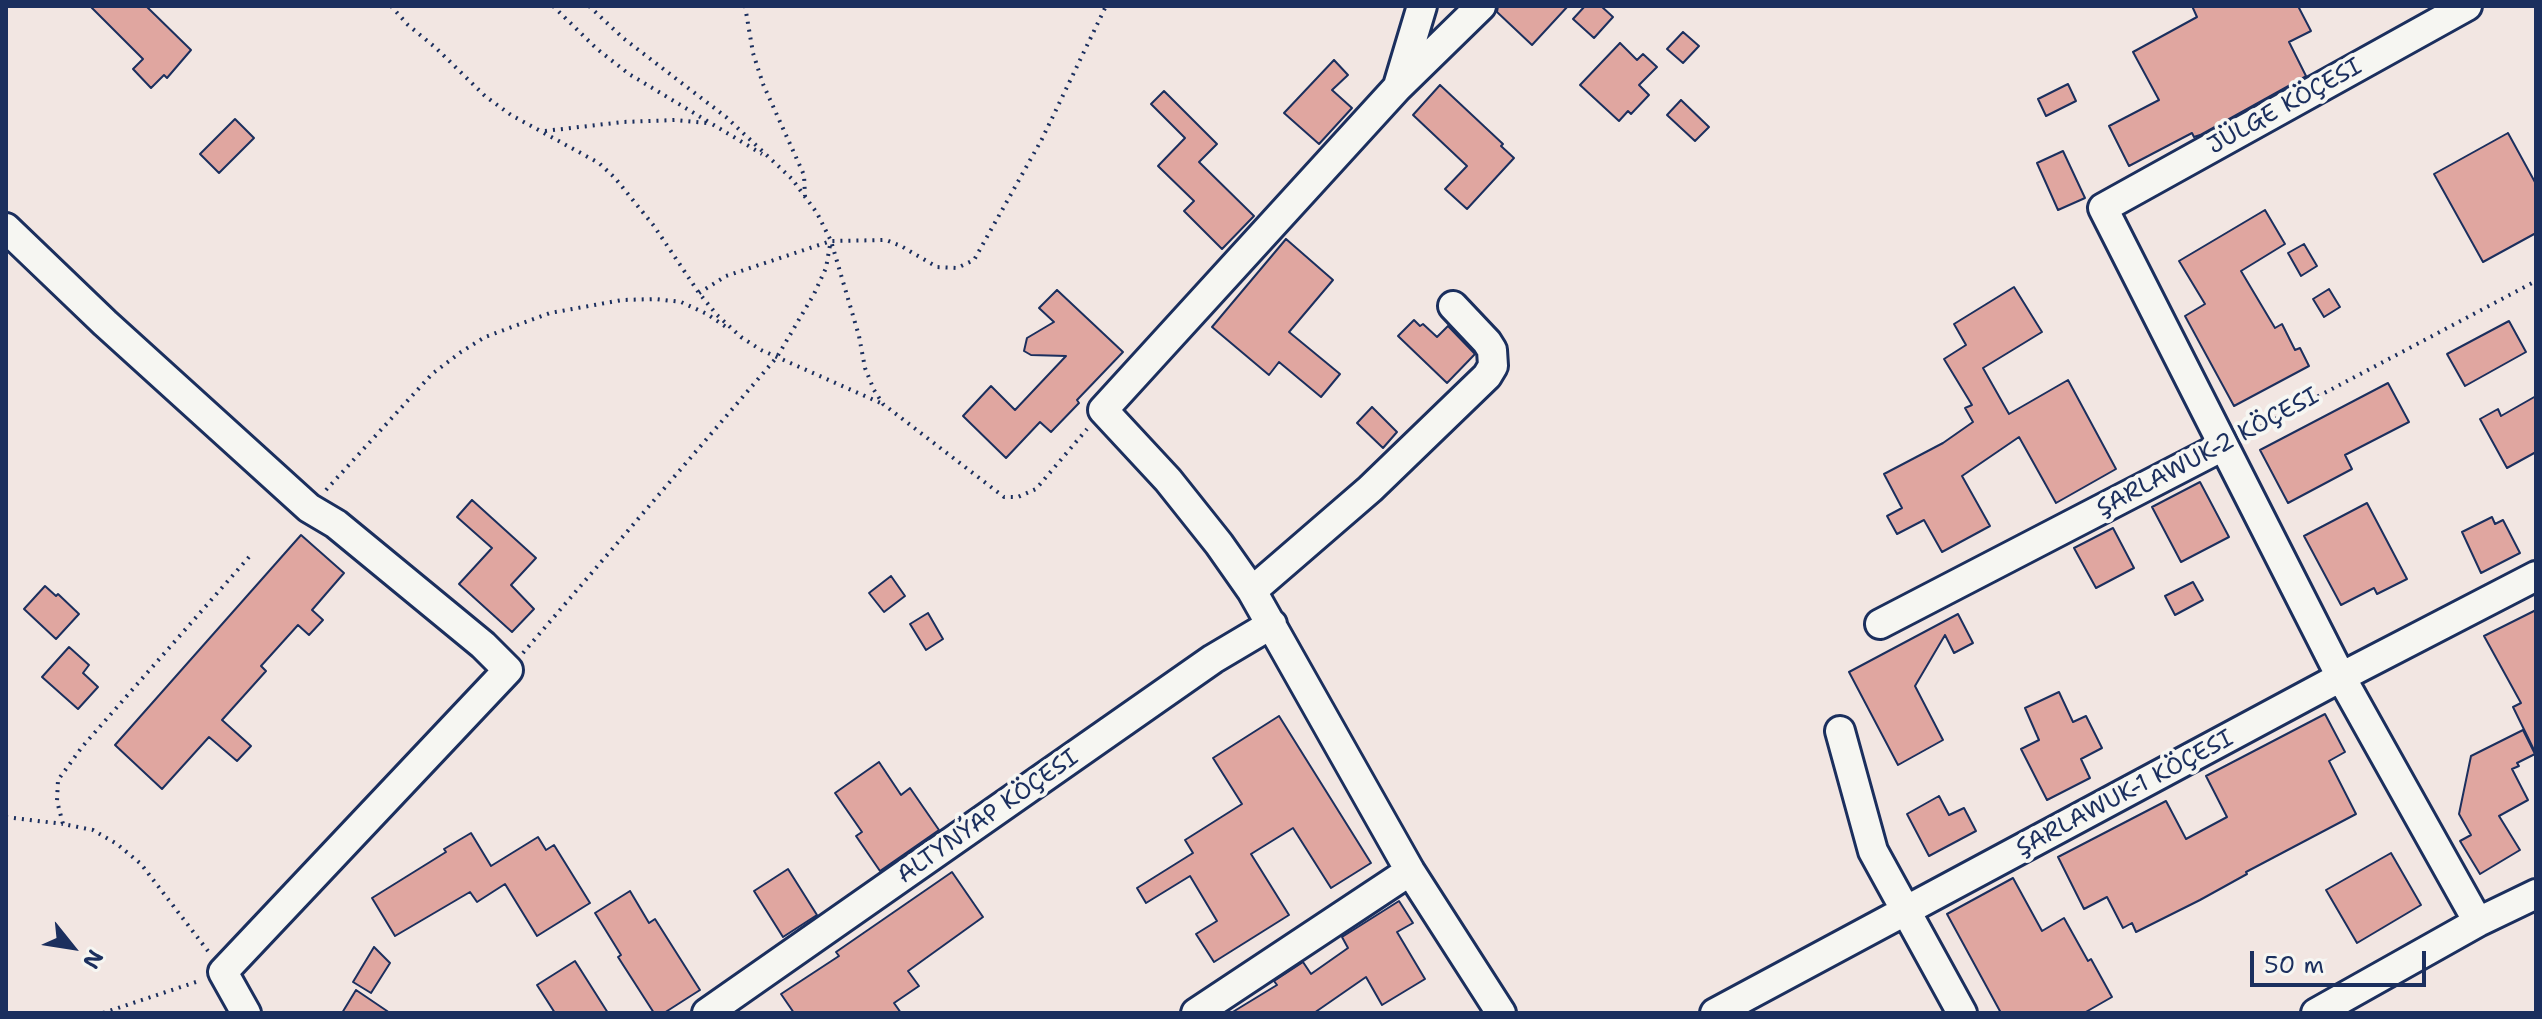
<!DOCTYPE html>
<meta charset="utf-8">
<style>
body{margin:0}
#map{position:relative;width:2542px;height:1019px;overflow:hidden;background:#f2e6e2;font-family:"Shantell Sans",sans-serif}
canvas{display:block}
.frame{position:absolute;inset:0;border:8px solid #1b2f5e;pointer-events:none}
.north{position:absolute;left:32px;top:907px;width:80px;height:80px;-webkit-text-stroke:6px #f6f6f2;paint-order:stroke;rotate:120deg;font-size:22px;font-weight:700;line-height:32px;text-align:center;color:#1b2f5e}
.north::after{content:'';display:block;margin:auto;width:28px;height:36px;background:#1b2f5e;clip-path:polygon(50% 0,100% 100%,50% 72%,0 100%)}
.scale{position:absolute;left:2250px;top:951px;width:176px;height:36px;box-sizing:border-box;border:4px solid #1b2f5e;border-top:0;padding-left:10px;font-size:24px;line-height:28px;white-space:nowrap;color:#1b2f5e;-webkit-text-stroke:6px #f6f6f2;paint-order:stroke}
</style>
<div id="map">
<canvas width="2542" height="1019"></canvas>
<div class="frame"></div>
<div class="north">N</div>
<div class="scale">50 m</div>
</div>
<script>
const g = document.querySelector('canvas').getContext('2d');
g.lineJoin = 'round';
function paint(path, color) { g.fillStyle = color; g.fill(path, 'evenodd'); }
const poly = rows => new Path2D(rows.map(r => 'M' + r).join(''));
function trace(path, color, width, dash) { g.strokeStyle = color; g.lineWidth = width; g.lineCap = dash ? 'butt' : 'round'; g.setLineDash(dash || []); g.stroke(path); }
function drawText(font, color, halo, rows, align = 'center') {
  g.font = font + ' "Shantell Sans",sans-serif'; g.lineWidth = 8; g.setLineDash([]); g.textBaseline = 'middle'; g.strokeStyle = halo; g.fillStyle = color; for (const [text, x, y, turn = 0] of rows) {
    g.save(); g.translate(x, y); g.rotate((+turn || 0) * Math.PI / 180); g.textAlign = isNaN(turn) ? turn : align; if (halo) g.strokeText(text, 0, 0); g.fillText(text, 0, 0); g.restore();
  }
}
const building = poly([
 [90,6,146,6,191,50,167,78,164,75,151,88,133,69,143,59,90,6],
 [1498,6,1568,6,1532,45,1497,12,1498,6],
 [1585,6,1601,6,1613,17,1594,38,1573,19,1585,6],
 [2192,6,2298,6,2311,31,2289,42,2306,76,2200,135,2194,137,2192,133,2129,166,2109,126,2159,100,2133,52,2197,17,2192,6],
 [1683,32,1699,46,1683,63,1667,49,1683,32],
 [1620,43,1637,60,1643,54,1657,67,1639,85,1649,95,1631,114,1628,111,1619,121,1580,85,1620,43],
 [1334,60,1348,75,1332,90,1352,108,1319,144,1284,113,1334,60],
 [2068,84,2076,101,2046,116,2038,99,2068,84],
 [1440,85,1503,144,1501,146,1514,158,1467,209,1445,189,1467,166,1413,115,1440,85],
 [1164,91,1217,144,1199,162,1254,216,1222,249,1184,211,1194,201,1158,166,1185,138,1151,104,1164,91],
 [1681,100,1709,127,1695,141,1667,115,1681,100],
 [235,119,254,138,219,173,200,154,235,119],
 [2508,133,2536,184,2536,233,2483,262,2434,174,2508,133],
 [2063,151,2085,198,2058,210,2037,163,2063,151],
 [2265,210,2285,244,2241,271,2275,328,2282,324,2295,350,2300,348,2309,366,2234,406,2185,316,2205,304,2179,261,2265,210],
 [1286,239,1333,280,1289,332,1340,374,1321,397,1279,362,1269,375,1212,327,1286,239],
 [2304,244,2317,266,2301,276,2288,253,2304,244],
 [2014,287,2042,332,1983,368,2009,414,2068,380,2116,469,2056,503,2019,437,1962,476,1990,526,1942,552,1924,520,1897,534,1887,516,1902,508,1884,474,1943,443,1973,422,1965,408,1972,405,1944,359,1966,345,1954,324,2014,287],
 [2329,289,2340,307,2324,317,2313,299,2329,289],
 [1057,290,1123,352,1077,400,1079,403,1051,432,1040,422,1006,458,963,416,991,386,1015,410,1066,356,1031,355,1024,351,1027,338,1054,322,1039,308,1057,290],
 [1414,320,1420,326,1423,324,1437,337,1448,326,1475,354,1447,383,1398,336,1414,320],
 [2509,321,2526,352,2465,386,2447,354,2509,321],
 [2388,383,2409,422,2345,455,2352,469,2288,503,2260,450,2388,383],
 [2536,396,2536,452,2507,468,2480,419,2498,409,2501,416,2536,396],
 [1372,407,1397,432,1383,448,1357,423,1372,407],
 [2200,482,2229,537,2181,562,2152,507,2200,482],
 [472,500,536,558,511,585,534,609,512,632,459,584,492,548,457,517,472,500],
 [2367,503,2407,579,2377,594,2374,588,2341,605,2304,536,2367,503],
 [2492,517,2495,524,2503,520,2520,553,2481,573,2462,532,2492,517],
 [2113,528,2134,568,2096,588,2074,548,2113,528],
 [301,535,344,573,312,610,323,620,309,635,298,625,261,666,266,671,222,720,251,746,237,761,209,737,162,789,115,745,301,535],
 [891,576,905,596,884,612,869,593,891,576],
 [2193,582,2203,600,2175,615,2165,596,2193,582],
 [45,586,56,596,58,594,79,614,56,639,24,609,45,586],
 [2536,610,2536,754,2513,707,2521,703,2484,636,2536,610],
 [928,613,943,639,926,650,910,624,928,613],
 [1958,614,1973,643,1954,653,1945,635,1915,686,1943,740,1898,765,1849,672,1958,614],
 [69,647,89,665,83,673,98,687,78,709,42,677,69,647],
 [2059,692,2073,722,2086,716,2102,748,2081,759,2090,778,2047,800,2021,749,2039,740,2025,708,2059,692],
 [2325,714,2345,752,2329,761,2356,814,2246,872,2247,874,2200,900,2136,932,2132,923,2123,928,2107,897,2084,909,2058,857,2166,801,2186,839,2227,817,2206,776,2325,714],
 [1279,716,1371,863,1331,888,1293,828,1251,854,1289,915,1214,962,1196,934,1217,921,1190,876,1146,903,1137,888,1193,853,1185,840,1242,804,1213,758,1279,716],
 [2523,730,2535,754,2517,763,2519,766,2512,769,2528,800,2499,816,2520,850,2480,874,2460,841,2471,835,2459,814,2471,756,2523,730],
 [879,762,901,795,910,788,939,830,880,871,856,836,862,832,835,793,879,762],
 [1939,796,1949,815,1964,808,1976,831,1929,856,1907,814,1939,796],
 [471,833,491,866,538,837,546,850,554,845,590,903,537,936,505,884,477,902,470,892,395,936,372,898,446,852,444,849,471,833],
 [2391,853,2421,905,2357,943,2326,890,2391,853],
 [788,869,817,915,783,937,754,891,788,869],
 [952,872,983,917,908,971,919,986,894,1003,901,1013,794,1013,781,994,839,956,836,952,952,872],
 [2013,878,2042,931,2064,918,2088,961,2091,959,2112,997,2084,1013,2001,1013,1947,914,2013,878],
 [630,891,649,923,655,919,700,990,664,1013,654,1013,618,957,621,955,595,913,630,891],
 [1399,901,1413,923,1397,932,1425,979,1382,1005,1366,977,1314,1013,1231,1013,1277,985,1274,981,1303,962,1311,974,1348,948,1342,937,1399,901],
 [374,947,390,963,371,993,353,982,374,947],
 [575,961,608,1013,555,1013,537,985,575,961],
 [356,990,390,1013,342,1013,356,990]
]);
paint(building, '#e0a6a0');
trace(building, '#1b2f5e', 2);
const minor = poly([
 [1481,6,1397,88,1103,410,1168,480,1219,544,1252,591,1410,871,1501,1013],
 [2467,6,2103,208,2341,677,2478,922],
 [1398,86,1422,6],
 [6,228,105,323,309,508,336,524,483,645,508,670,223,972,246,1013],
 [1252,591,1370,489,1487,376,1493,366,1492,350,1487,342,1453,306],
 [1880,624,2223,446],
 [1840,731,1873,851,1962,1013],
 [707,1013,1213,659,1272,624],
 [1196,1013,1410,871],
 [1715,1013,2341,677,2536,576],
 [2316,1013,2478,922,2536,894]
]);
trace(minor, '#1b2f5e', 34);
trace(poly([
 [391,6,408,25,436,48,485,96,511,115,599,163,615,178,654,226,699,293,717,315,741,337,761,350,883,404],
 [553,6,597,49,629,74,762,154],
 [589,6,623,38,726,117,792,179,817,213,831,241,859,336,865,368,874,390,883,404,1004,497,1018,497,1036,489,1087,429],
 [745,6,753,53,763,84,804,175,805,196],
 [545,131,623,122,675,120,707,123],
 [699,293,726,276,831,241,886,240,901,246,937,267,957,268,974,260,1042,139,1106,6],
 [2247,434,2536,281],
 [326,490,432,374,461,352,485,337,550,313,622,300,656,299,681,302,707,314,729,329],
 [523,653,777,357,814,294,826,268,830,245],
 [6,817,63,824],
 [208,951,141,864,117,844,93,830,63,824,57,801,58,780,82,747,249,557],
 [103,1013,199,981]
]), '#1b2f5e', 4, [2, 6]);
trace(minor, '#f6f6f2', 28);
drawText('24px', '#1b2f5e', '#f6f6f2', [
 ["JÜLGE KÖÇESI",2285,107,-29],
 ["ŞARLAWUK-2 KÖÇESI",2208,453,-28],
 ["ŞARLAWUK-1 KÖÇESI",2125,794,-28],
 ["ALTYNÝAP KÖÇESI",988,817,-35]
]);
</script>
